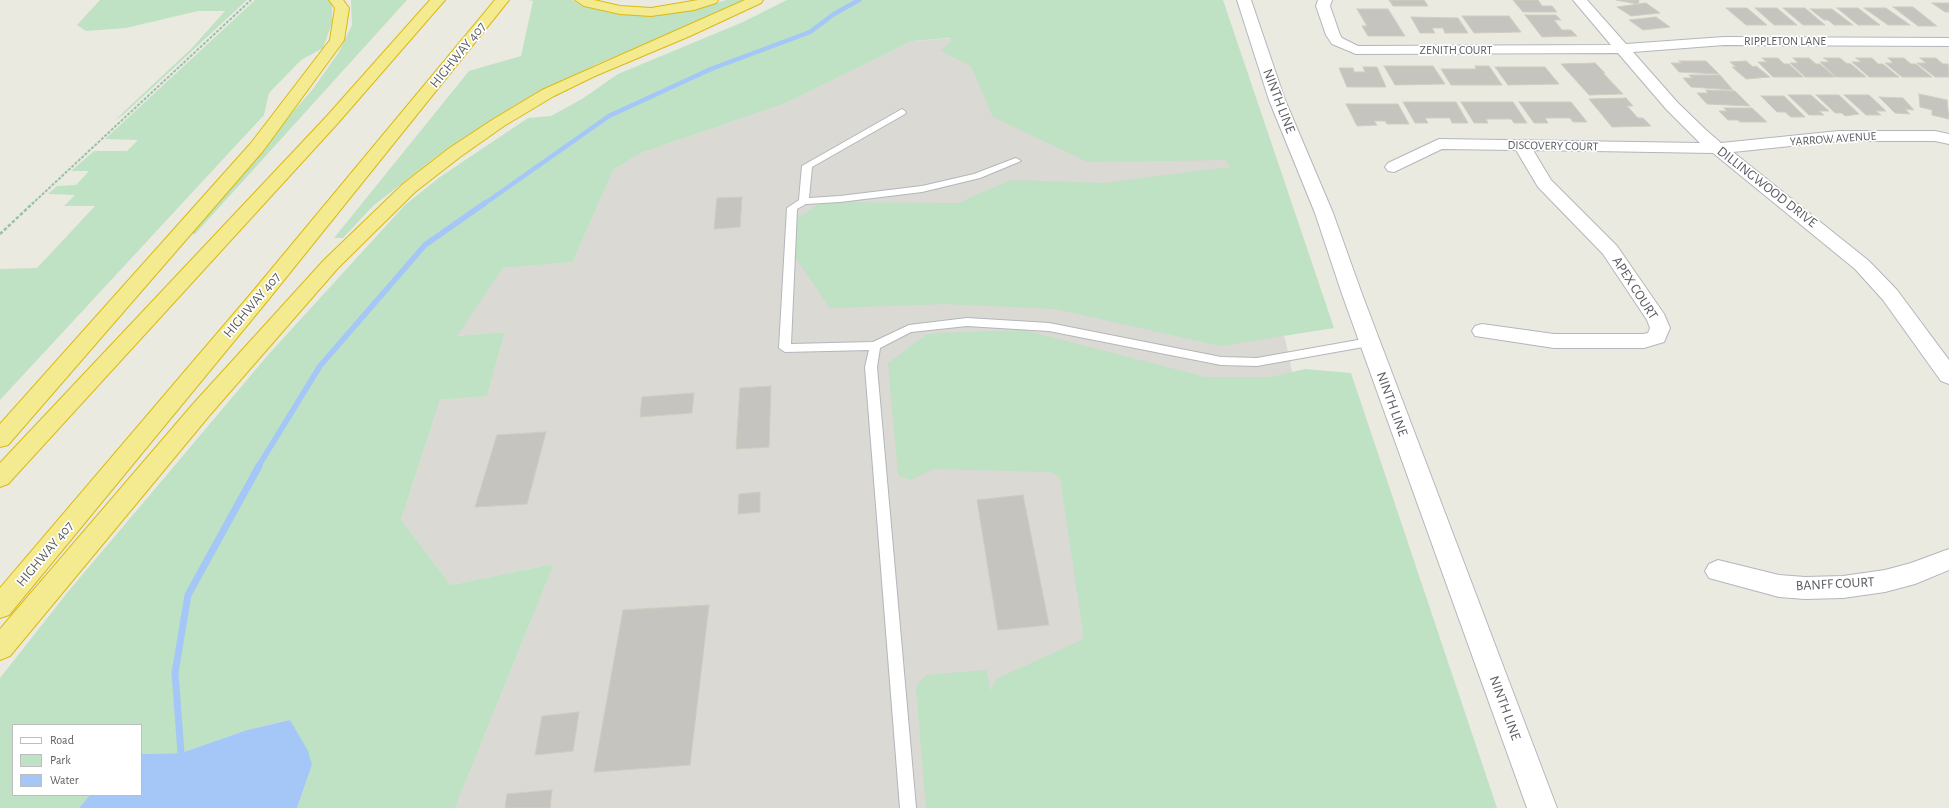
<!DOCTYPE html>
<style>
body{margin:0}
#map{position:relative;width:1949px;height:808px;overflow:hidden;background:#ebeae1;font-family:"Alegreya Sans",sans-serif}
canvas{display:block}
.legend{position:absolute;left:12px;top:724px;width:130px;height:72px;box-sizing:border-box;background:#fff;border:1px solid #bdbec0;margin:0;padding:5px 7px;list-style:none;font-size:12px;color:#595c61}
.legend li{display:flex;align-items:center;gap:8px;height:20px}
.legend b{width:20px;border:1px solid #bdbec0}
</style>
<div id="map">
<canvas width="1949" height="808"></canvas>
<ul class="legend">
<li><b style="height:5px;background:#fff"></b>Road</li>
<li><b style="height:11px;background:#bfe1c4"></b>Park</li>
<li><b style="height:11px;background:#a4c7f8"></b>Water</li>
</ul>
</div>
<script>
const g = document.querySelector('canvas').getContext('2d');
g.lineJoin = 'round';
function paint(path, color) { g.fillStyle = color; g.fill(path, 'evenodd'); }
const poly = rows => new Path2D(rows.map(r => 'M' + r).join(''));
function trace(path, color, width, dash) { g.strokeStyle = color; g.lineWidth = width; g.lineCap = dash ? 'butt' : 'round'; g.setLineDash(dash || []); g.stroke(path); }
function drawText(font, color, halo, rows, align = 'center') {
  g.font = font + ' "Alegreya Sans",sans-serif'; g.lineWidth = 3.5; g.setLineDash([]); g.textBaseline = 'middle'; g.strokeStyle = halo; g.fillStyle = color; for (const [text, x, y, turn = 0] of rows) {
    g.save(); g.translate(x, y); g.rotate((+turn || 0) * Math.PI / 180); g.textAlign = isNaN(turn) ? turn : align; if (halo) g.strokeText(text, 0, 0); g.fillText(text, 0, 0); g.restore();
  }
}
paint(poly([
 [1192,23,1286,343,1328,538,1412,808,455,808,554,564,451,585,401,520,440,400,487,396,505,332,456,336,503,268,573,262,613,170,641,153,786,103,912,41]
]), '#dad9d3');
paint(poly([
 [100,0,247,0,124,114,114,121,191,49,225,11,198,11,126,28,86,31,77,25],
 [255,0,329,0,332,3,332,23,323,48,301,60,269,93,264,115,0,400,0,269,37,268,95,206,64,206,75,195,48,194,57,186,76,185,89,171,71,171,94,151,127,151,138,140,105,139],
 [351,0,407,0,195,234,187,234,313,89,339,52,352,25],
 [528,0,572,0,585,7,616,14,649,15,677,13,727,0,747,0,729,10,597,64,514,106,442,152,373,206,343,238,334,238,469,71,521,56,533,1],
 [787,0,1223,0,1334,328,1220,346,1056,309,946,304,830,308,793,254,798,218,822,202,958,203,1011,180,1104,183,1220,168,1230,169,1226,160,1088,162,993,117,971,66,941,51,953,40,949,38,912,41,786,103,641,153,613,170,573,262,503,268,457,336,505,332,487,396,440,400,401,520,451,585,554,564,455,808,297,808,312,765,290,720,247,730,181,753,141,754,141,725,13,725,13,795,90,795,79,808,0,808,0,678,67,593,268,355,405,205,440,177,528,118,551,116,582,99,618,74,743,22],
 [1024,330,1205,377,1272,377,1305,369,1351,373,1497,808,926,808,916,687,926,675,986,670,991,692,996,679,1084,639,1060,477,1050,472,934,469,910,480,898,475,888,363,926,335,938,333]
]), '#bfe1c4');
paint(poly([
 [290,720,308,751,312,765,297,808,79,808,90,795,141,795,141,754,181,753,247,730]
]), '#a4c7f8');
trace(poly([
 [484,204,609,116,711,69,810,32,834,14,859,0]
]), '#a4c7f8', 4.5);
trace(poly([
 [258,467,320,366,425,245,485,203]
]), '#a4c7f8', 5.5);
trace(poly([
 [181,753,175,673,188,595,259,466]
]), '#a4c7f8', 7);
const building = poly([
 [1389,0,1424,0,1428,6,1393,6,1389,0],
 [1513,0,1538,0,1542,6,1552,6,1557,12,1523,12,1513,0],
 [1616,0,1639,0,1638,4,1616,0],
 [1646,3,1660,13,1631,16,1617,7,1646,3],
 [1932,3,1949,3,1949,12,1945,12,1932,3],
 [1893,7,1913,7,1937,26,1918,26,1893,7],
 [1726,8,1747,8,1767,25,1746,25,1726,8],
 [1755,8,1777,8,1797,25,1774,25,1755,8],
 [1783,8,1805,8,1825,25,1803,25,1783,8],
 [1837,8,1858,8,1880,25,1858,25,1837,8],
 [1864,8,1886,8,1910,25,1888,25,1864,8],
 [1357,9,1388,9,1405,36,1368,36,1362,26,1367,26,1357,9],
 [1810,9,1832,9,1853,25,1834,25,1828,20,1824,20,1810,9],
 [1525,15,1556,15,1561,20,1554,20,1562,30,1571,30,1577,36,1542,37,1525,15],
 [1462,16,1509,16,1521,32,1474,33,1462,16],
 [1411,17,1458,18,1468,33,1445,33,1443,28,1432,28,1435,33,1420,33,1411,17],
 [1656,17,1670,27,1643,30,1629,20,1656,17],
 [1762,58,1778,58,1784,64,1789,64,1803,77,1773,77,1758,62,1767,62,1762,58],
 [1793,58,1809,58,1816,64,1820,64,1835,77,1805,77,1790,63,1798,63,1793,58],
 [1824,58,1840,58,1846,63,1851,64,1866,77,1836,77,1820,62,1829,62,1824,58],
 [1856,58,1872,58,1878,64,1883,64,1899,77,1869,77,1852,62,1861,62,1856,58],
 [1888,58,1904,58,1911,64,1916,64,1932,77,1902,77,1885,63,1893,63,1888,58],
 [1920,58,1936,58,1943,64,1948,64,1949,77,1935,77,1917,63,1926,63,1920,58],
 [1679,61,1706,61,1719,74,1679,72,1671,63,1682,63,1679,61],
 [1746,61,1753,67,1756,66,1770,77,1746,79,1732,67,1736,67,1730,62,1746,61],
 [1595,63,1605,73,1603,73,1623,94,1589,95,1561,64,1595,63],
 [1384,66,1433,66,1445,84,1395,85,1384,66],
 [1475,66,1489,66,1502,85,1451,85,1441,69,1476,69,1475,66],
 [1363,67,1377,67,1386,87,1347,87,1339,68,1353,68,1354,72,1365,72,1363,67],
 [1495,67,1545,67,1559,84,1508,85,1495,67],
 [1689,75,1720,75,1733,90,1691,87,1683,78,1692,78,1689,75],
 [1706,90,1735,91,1750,106,1707,104,1697,93,1708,93,1706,90],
 [1919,94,1947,100,1949,119,1932,115,1932,110,1920,107,1919,94],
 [1788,95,1811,95,1829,111,1819,111,1824,115,1809,115,1788,95],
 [1816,95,1839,95,1859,114,1845,116,1842,113,1835,113,1816,95],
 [1844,95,1869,95,1886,111,1876,111,1881,115,1866,115,1844,95],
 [1761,96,1784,96,1805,117,1791,117,1785,112,1777,112,1761,96],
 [1879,97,1903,98,1914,110,1905,109,1910,114,1895,113,1879,97],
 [1626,98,1633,106,1627,106,1638,118,1643,118,1651,126,1612,127,1589,99,1626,98],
 [1403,102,1456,102,1468,123,1452,123,1450,118,1425,118,1428,123,1415,123,1403,102],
 [1461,102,1513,102,1527,123,1514,123,1511,119,1486,119,1488,123,1474,123,1461,102],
 [1519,102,1571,102,1587,122,1573,122,1570,118,1545,118,1548,123,1534,123,1519,102],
 [1346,104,1398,104,1409,124,1387,124,1385,121,1374,121,1377,125,1357,126,1346,104],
 [1724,108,1752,108,1767,122,1740,122,1738,120,1728,120,1719,111,1727,111,1724,108],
 [742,197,740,227,714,229,717,198,742,197],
 [771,386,769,447,736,449,740,388,771,386],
 [694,393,692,413,640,417,642,397,694,393],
 [546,432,527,504,475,507,497,435,546,432],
 [760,492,760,512,738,514,739,494,760,492],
 [1023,495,1049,625,998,630,977,500,1023,495],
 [709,605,690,765,594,772,623,610,709,605],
 [579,712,573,751,535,755,542,716,579,712],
 [552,790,550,808,505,808,507,794,552,790]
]);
paint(building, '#c6c4be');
trace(building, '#cfcdc0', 1);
const lane = poly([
 [902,109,906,112,905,114,812,167,809,198,840,196,922,186,974,174,1013,159,1016,158,1021,161,980,178,922,192,840,202,806,204,797,209,791,344,873,342,909,325,967,318,1049,323,1221,357,1257,358,1369,338,1375,342,1369,346,1257,366,1221,365,1049,331,967,326,911,332,880,348,877,367,916,808,900,808,865,367,869,350,785,352,779,348,787,208,799,200,802,166,902,109]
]);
const street = poly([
 [1318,0,1332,0,1330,6,1340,35,1342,38,1358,46,1611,45,1573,0,1587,0,1626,44,1724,37,1949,38,1949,46,1724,45,1633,52,1678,103,1706,130,1721,143,1839,131,1935,131,1949,134,1949,144,1935,141,1839,141,1733,152,1869,261,1897,290,1949,360,1949,384,1941,381,1883,300,1855,269,1713,153,1533,150,1551,180,1617,246,1664,314,1670,328,1664,342,1644,348,1554,348,1475,336,1472,331,1475,326,1482,324,1554,334,1643,334,1648,333,1650,328,1647,320,1603,254,1538,187,1516,150,1442,149,1394,172,1388,171,1385,167,1388,163,1439,139,1700,143,1666,109,1618,53,1356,54,1332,44,1326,35,1316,6,1318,0],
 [1949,549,1949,570,1915,584,1885,592,1843,598,1805,599,1779,597,1709,578,1705,571,1709,564,1718,560,1779,575,1805,577,1843,576,1885,570,1911,563,1949,549]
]);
const secondary = poly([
 [1237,0,1251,0,1285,100,1333,213,1362,294,1557,808,1527,808,1342,294,1315,213,1269,100,1237,0]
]);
const highway = poly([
 [329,0,343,0,349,8,344,40,342,43,263,151,8,445,0,447,0,424,251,143,330,40,335,8,329,0],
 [430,0,445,0,338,123,8,484,0,487,0,463,326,117,430,0],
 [495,0,509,0,268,300,9,615,0,618,0,588,254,290,495,0],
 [575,0,594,0,620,6,651,8,698,0,718,0,716,3,694,10,651,16,620,14,584,6,575,0],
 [745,0,763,0,761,3,690,36,595,76,554,96,504,126,460,157,415,192,338,268,209,416,10,656,0,660,0,629,193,404,324,260,403,184,448,149,492,120,542,90,745,0]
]);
trace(lane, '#b3b6bb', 2);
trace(street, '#b3b6bb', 2);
trace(secondary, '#b5b6bc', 2);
trace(highway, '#dbba11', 2);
trace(poly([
 [32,204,251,0]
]), '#99c1aa', 2, [3, 1.5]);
trace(poly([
 [0,234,33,203]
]), '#99c1aa', 2.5, [3.5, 2]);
paint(lane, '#fff');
paint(street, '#fff');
paint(secondary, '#fff');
paint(highway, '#f4ea8f');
drawText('12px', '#595c61', '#fff', [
 ["RIPPLETON LANE",1785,41],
 ["ZENITH COURT",1456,50],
 ["YARROW AVENUE",1833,139,-4],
 ["DISCOVERY COURT",1553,146,1]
]);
drawText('14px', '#595c61', '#fff', [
 ["HIGHWAY 407",458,55,-51],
 ["NINTH LINE",1279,101,69],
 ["DILLINGWOOD DRIVE",1767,187,38],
 ["APEX COURT",1635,288,57],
 ["HIGHWAY 407",252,305,-50],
 ["NINTH LINE",1392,404,70],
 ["HIGHWAY 407",45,554,-50],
 ["BANFF COURT",1835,584,-3],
 ["NINTH LINE",1505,708,70]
]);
</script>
